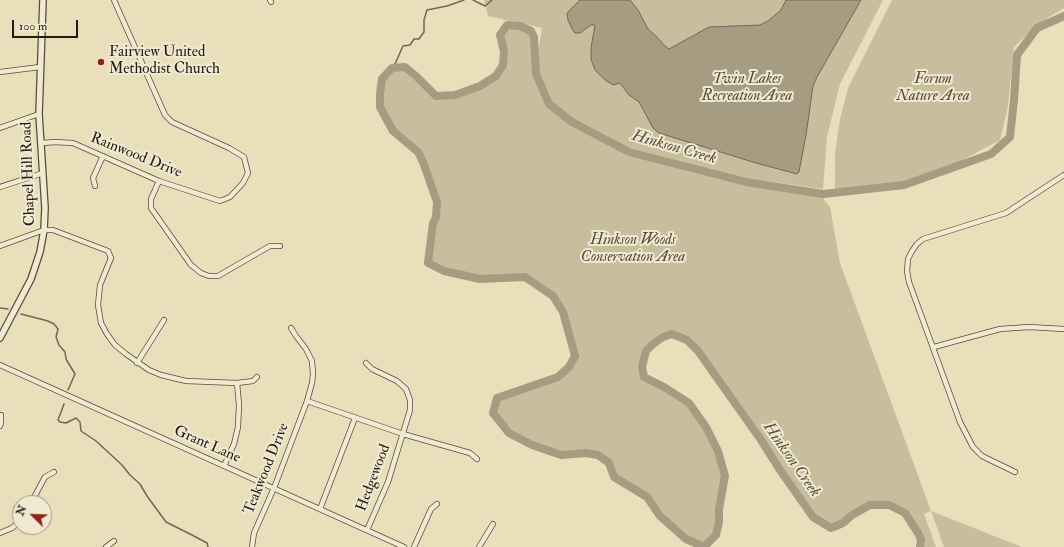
<!DOCTYPE html>
<style>
body{margin:0}
#map{position:relative;width:1064px;height:547px;overflow:hidden;background:#e9dfba;font-family:"IM FELL Double Pica",serif}
canvas{display:block}
.north{position:absolute;left:12px;top:495px;width:40px;height:40px;box-sizing:border-box;background:#f1ead2;border:1px solid #9f9785;border-radius:50%;rotate:293deg;font-size:11px;font-weight:700;line-height:16px;text-align:center;color:#241b12}
.north::after{content:'';display:block;margin:auto;width:14px;height:18px;background:#8f2418;clip-path:polygon(50% 0,100% 100%,50% 72%,0 100%)}
.scale{position:absolute;left:12px;top:20px;width:66px;height:18px;box-sizing:border-box;border:2px solid #241b12;border-top:0;padding-left:5px;font-size:12px;line-height:14px;white-space:nowrap;color:#241b12;-webkit-text-stroke:3px #f1ead2;paint-order:stroke}
</style>
<div id="map">
<canvas width="1064" height="547"></canvas>
<div class="north">N</div>
<div class="scale">100 m</div>
</div>
<script>
const g = document.querySelector('canvas').getContext('2d');
g.lineJoin = 'round';
function paint(path, color) { g.fillStyle = color; g.fill(path, 'evenodd'); }
const poly = rows => new Path2D(rows.map(r => 'M' + r).join(''));
function trace(path, color, width, dash) { g.strokeStyle = color; g.lineWidth = width; g.lineCap = dash ? 'butt' : 'round'; g.setLineDash(dash || []); g.stroke(path); }
function drawText(font, color, halo, rows, align = 'center') {
  g.font = font + ' "IM FELL Double Pica",serif'; g.lineWidth = 4; g.setLineDash([]); g.textBaseline = 'middle'; g.strokeStyle = halo; g.fillStyle = color; for (const [text, x, y, turn = 0] of rows) {
    g.save(); g.translate(x, y); g.rotate((+turn || 0) * Math.PI / 180); g.textAlign = isNaN(turn) ? turn : align; if (halo) g.strokeText(text, 0, 0); g.fillText(text, 0, 0); g.restore();
  }
}
paint(poly([
 [484,0,883,0,840,84,827,137,823,189,725,175,711,172,746,182,823,194,824,200,830,207,840,263,931,511,1022,547,944,547,931,511,924,514,936,547,920,547,921,540,918,533,905,513,889,505,868,506,852,515,843,523,831,528,813,517,780,470,761,440,698,351,687,340,672,334,663,337,653,344,646,351,642,367,644,377,664,387,689,403,706,427,718,451,725,476,719,509,719,522,716,535,704,547,685,539,671,526,666,524,653,507,647,497,614,477,609,463,598,455,586,453,561,455,532,445,509,433,493,413,497,398,558,377,569,367,575,356,563,312,552,296,525,277,480,279,444,271,428,263,433,223,436,217,437,202,423,162,418,152,393,131,380,107,380,94,382,79,392,68,405,67,417,77,436,96,455,95,480,86,496,77,503,65,504,51,500,35,507,25,520,26,531,31,534,37,536,74,540,82,537,59,542,28,488,16],
 [892,0,1064,0,1064,8,1041,22,1014,47,1008,106,1000,140,955,164,898,185,835,190,835,153,840,119,848,88]
]), '#c8be9d');
const water = poly([
 [580,0,630,0,638,10,648,29,656,36,666,47,669,49,709,27,760,25,768,21,781,10,786,0,861,0,817,77,813,86,806,135,799,172,797,174,756,163,659,133,653,128,639,102,629,95,620,83,613,85,605,80,595,70,591,59,591,48,595,25,591,25,580,33,575,33,572,29,568,20,567,14,569,11,580,0]
]);
paint(water, '#a69c81');
trace(water, '#726855', 1);
trace(poly([
 [473,0,485,6,492,0],
 [392,68,395,64,403,46,410,45,414,39,419,39,424,32,424,20,427,10,447,6,464,0],
 [0,308,8,309],
 [21,314,48,321,54,324,58,329,56,337,59,345,65,352,66,359,75,374,68,390],
 [64,404,58,420,60,422,66,423,76,418,80,422,81,431,96,441,122,465,130,475,140,484,147,496,166,522,192,535,207,543,208,547]
]), '#726855', 1.5);
trace(poly([
 [920,547,921,540,918,533,905,513,889,505,870,505,852,515,843,523,831,528,813,517,780,470,761,440,698,351,687,340,672,334,663,337,653,344,646,351,642,367,644,377,664,387,689,403,706,427,718,451,725,476,719,509,719,522,716,535,704,547,686,539,660,516,647,497,614,477,609,463,598,455,586,453,561,455,532,445,509,433,493,413,497,398,558,377,569,367,575,356,563,312,553,296,525,277,480,279,444,271,428,263,433,223,436,217,437,202,423,162,418,152,393,131,380,107,380,94,382,79,392,68,405,67,417,77,436,96,455,95,480,86,496,76,503,65,504,51,500,35,507,25,520,26,531,31,534,37,536,74,549,104,572,122,629,152,746,182,823,194,904,185,991,154,1010,137,1014,100,1017,55,1037,28,1064,16]
]), '#a69c81', 8);
const minor = poly([
 [270,0,271,2],
 [0,72,40,67],
 [0,128,39,114],
 [42,143,55,142,73,143,159,181,220,201,230,197,243,183,248,173,244,157,229,148,172,122,165,115,114,0],
 [159,181,151,199,151,208,191,265,201,273,209,276,218,276,270,246,280,246],
 [95,186,93,178,103,156],
 [0,187,43,173],
 [0,246,44,230,53,230,108,251,111,258,100,285,98,305,101,323,107,334,115,345,126,354,149,370,161,375,186,381,237,383,253,381,257,377],
 [934,347,1000,329,1029,327,1064,329],
 [137,363,164,320],
 [366,363,372,369,397,381,406,389,410,400,410,410,388,482,367,530],
 [0,365,404,547],
 [307,401,403,434,470,453,477,459],
 [0,426,1,423,1,415],
 [224,466,234,444,238,427,239,405,237,383],
 [1015,472,982,456,973,447,960,422,909,282,907,271,908,259,912,251,917,244,923,239,1006,213,1064,175],
 [31,503,45,477,54,472],
 [320,509,355,418],
 [0,533,12,528,20,521],
 [106,547,114,541],
 [252,547,254,533,274,488,307,401,312,383,313,374,312,361,306,349,296,336,291,328],
 [414,547,431,509,437,504],
 [479,547,493,524]
]);
const tertiary = poly([
 [0,338,31,279,40,252,44,230,45,208,39,114,43,0]
]);
trace(minor, '#554c3c', 6);
trace(tertiary, '#554c3c', 8);
trace(minor, '#f1ead2', 4.5);
trace(tertiary, '#f1ead2', 5.5);
for (const [x, y, r, color] of [
 [101,62,4,"#8f2418"]
]) { const dot = new Path2D(); dot.arc(x, y, r, 0, 2 * Math.PI); g.fillStyle = color; g.fill(dot); trace(dot, '#f1ead2', 1.5); }
drawText('15px', '#241b12', '#f1ead2', [
 ["Fairview United",109,53],
 ["Methodist Church",109,70]
], 'left');
drawText('italic 15px', '#554c3c', '#f1ead2', [
 ["Twin Lakes",747,80],
 ["Recreation Area",747,97],
 ["Forum",933,80],
 ["Nature Area",933,97],
 ["Hinkson Woods",633,241],
 ["Conservation Area",633,258]
]);
drawText('15px', '#241b12', '#f1ead2', [
 ["Rainwood Drive",136,156,22],
 ["Chapel Hill Road",29,174,-92],
 ["Grant Lane",207,445,24],
 ["Teakwood Drive",267,469,-68],
 ["Hedgewood",374,478,-69]
]);
drawText('italic 16px', '#584f3e', '#f1ead2', [
 ["Hinkson Creek",674,148,16],
 ["Hinkson Creek",791,460,55]
]);
</script>
